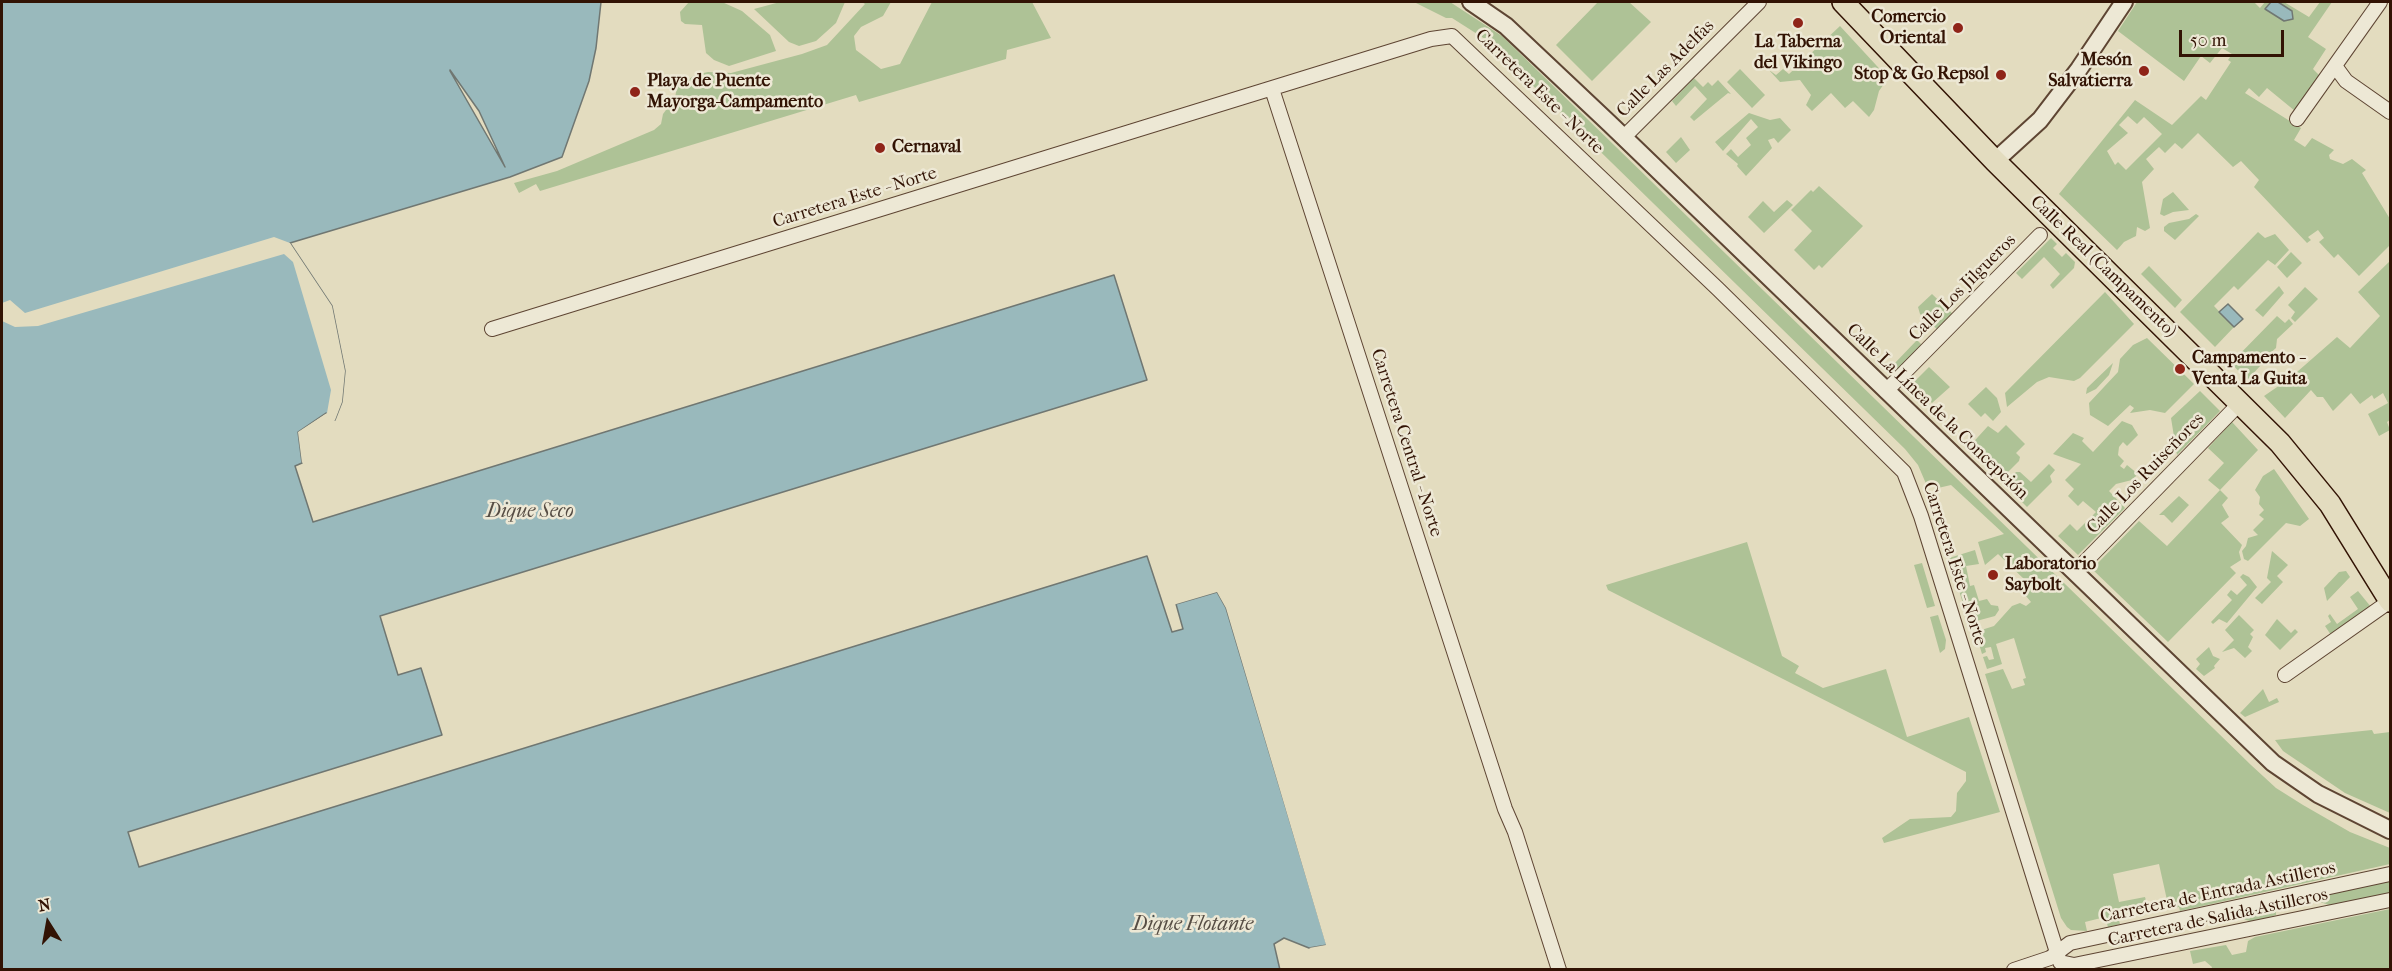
<!DOCTYPE html>
<meta charset="utf-8">
<style>
body{margin:0}
#map{position:relative;width:2392px;height:971px;overflow:hidden;background:#e3dcbf;font-family:"IM FELL French Canon",serif}
canvas{display:block}
.frame{position:absolute;inset:0;border:3px solid #321304;pointer-events:none}
.north{position:absolute;left:18px;top:893px;width:60px;height:60px;-webkit-text-stroke:4px #ede8d5;paint-order:stroke;rotate:349deg;font-size:16px;font-weight:700;line-height:24px;text-align:center;color:#321304}
.north::after{content:'';display:block;margin:auto;width:21px;height:27px;background:#321304;clip-path:polygon(50% 0,100% 100%,50% 72%,0 100%)}
.scale{position:absolute;left:2179px;top:30px;width:105px;height:27px;box-sizing:border-box;border:3px solid #321304;border-top:0;padding-left:8px;font-size:18px;line-height:21px;white-space:nowrap;color:#321304;-webkit-text-stroke:4px #ede8d5;paint-order:stroke}
</style>
<div id="map">
<canvas width="2392" height="971"></canvas>
<div class="frame"></div>
<div class="north">N</div>
<div class="scale">50 m</div>
</div>
<script>
const g = document.querySelector('canvas').getContext('2d');
g.lineJoin = 'round';
function paint(path, color) { g.fillStyle = color; g.fill(path, 'evenodd'); }
const poly = rows => new Path2D(rows.map(r => 'M' + r).join(''));
function trace(path, color, width, dash) { g.strokeStyle = color; g.lineWidth = width; g.lineCap = dash ? 'butt' : 'round'; g.setLineDash(dash || []); g.stroke(path); }
function drawText(font, color, halo, rows, align = 'center') {
  g.font = font + ' "IM FELL French Canon",serif'; g.lineWidth = 5; g.setLineDash([]); g.textBaseline = 'middle'; g.strokeStyle = halo; g.fillStyle = color; for (const [text, x, y, turn = 0] of rows) {
    g.save(); g.translate(x, y); g.rotate((+turn || 0) * Math.PI / 180); g.textAlign = isNaN(turn) ? turn : align; if (halo) g.strokeText(text, 0, 0); g.fillText(text, 0, 0); g.restore();
  }
}
paint(poly([
 [689,2,722,2,742,11,770,35,776,51,729,66,714,60,706,53,702,25,685,24,681,21,680,12],
 [780,2,845,2,836,23,816,41,799,46,789,42,754,9],
 [862,2,891,2,883,16,861,27,854,36,856,50,881,69,900,64,932,2,1032,2,1051,38,1007,50,1006,59,859,102,856,95,540,191,536,184,519,193,514,183,557,171,654,130,661,124,663,114,675,98,677,87,695,75,708,72,731,73,802,54,827,45,865,4],
 [1414,2,1450,2,1502,36,2251,765,2276,788,2303,805,2350,832,2390,848,2390,864,2180,911,2179,907,2169,909,2159,864,2113,874,2119,902,2145,897,2147,904,2138,905,2139,910,2117,914,2120,924,2108,927,2105,917,2085,922,2087,931,2071,930,2067,927,2061,918,1985,674,2003,669,2012,689,2025,685,2023,679,2026,678,2014,638,1996,644,2002,664,1987,669,1983,657,1987,656,1989,660,1994,659,1991,647,1985,648,1986,652,1982,654,1979,644,1975,645,1972,633,1994,626,2012,606,2020,603,2026,606,2031,602,2020,589,2026,581,1998,554,1985,565,1978,542,2004,534,1951,485,1938,488,1930,484,1927,486,1918,465,1905,449,1485,39,1452,18,1446,18],
 [1598,2,1629,2,1651,22,1592,81,1556,45],
 [2137,2,2254,2,2260,8,2265,2,2271,2,2266,9,2293,16,2292,11,2278,2,2284,2,2309,17,2320,2,2332,2,2308,37,2326,49,2313,69,2320,76,2295,111,2267,88,2259,97,2249,88,2245,93,2301,128,2294,140,2305,147,2312,138,2334,150,2329,155,2330,159,2343,164,2352,159,2366,170,2362,173,2390,219,2390,245,2359,276,2338,254,2334,258,2319,242,2324,238,2318,230,2308,237,2311,240,2307,243,2254,187,2259,180,2241,161,2233,167,2198,133,2182,149,2175,143,2165,153,2159,147,2146,159,2154,169,2142,182,2150,228,2145,231,2137,227,2136,236,2124,242,2117,250,2059,194,2135,100,2172,125,2201,96,2206,100,2231,62,2228,60,2232,54,2222,48,2210,63,2201,56,2184,81,2118,31],
 [2128,116,2137,124,2144,117,2162,134,2126,170,2118,162,2115,165,2107,151,2128,133,2119,125],
 [1840,26,1888,78,1879,91,1874,110,1869,117,1853,101,1845,108,1831,93,1812,111,1806,105,1811,95,1800,80,1780,82,1769,70,1776,75,1783,69,1789,74],
 [1740,69,1765,95,1752,108,1727,82],
 [1694,78,1703,87,1708,82,1712,86,1718,80,1731,94,1728,93,1694,121,1690,117,1707,99,1695,86,1676,106,1672,101],
 [1749,113,1770,120,1780,118,1791,130,1778,143,1774,138,1768,140,1772,148,1746,176,1737,166,1738,164,1726,154,1731,149,1738,157,1751,145,1746,138,1758,127,1751,119,1723,151,1715,142],
 [1681,137,1690,150,1676,163,1666,152],
 [1819,186,1863,226,1822,268,1819,265,1814,270,1794,250,1812,231,1791,210,1811,190,1813,192],
 [2173,192,2189,210,2173,212,2164,216,2160,214,2163,199],
 [1787,200,1793,205,1764,233,1748,217,1763,201,1774,212],
 [2196,214,2199,216,2175,240,2164,231,2164,227,2169,223,2189,219],
 [2258,232,2265,238,2275,234,2289,250,2275,265,2268,260,2238,290,2234,286,2214,306,2234,327,2215,347,2180,312],
 [2051,238,2057,244,2053,248,2062,257,2066,253,2075,262,2074,268,2053,289,2050,285,2060,274,2044,257,2022,279,2016,273],
 [2291,252,2302,263,2287,278,2277,267],
 [2390,261,2390,420,2387,422,2390,430,2379,436,2368,414,2388,403,2383,393,2374,399,2372,395,2360,404,2351,393,2333,411,2323,397,2317,397,2311,390,2285,418,2264,396,2283,383,2286,386,2291,382,2289,379,2337,337,2350,348,2380,316,2358,292],
 [2149,266,2182,300,2175,308,2141,274],
 [2279,286,2284,293,2263,317,2255,310],
 [2305,287,2318,299,2295,322,2291,318,2295,312,2288,305],
 [2105,292,2134,324,2080,378,2074,381,2049,377,2037,382,2007,407,2005,393],
 [1932,294,1954,315,1938,330,1920,314,1918,307],
 [2277,316,2285,323,2289,319,2293,324,2277,339,2276,348,2261,361,2262,364,2247,380,2231,363],
 [2147,338,2194,384,2165,413,2150,410,2130,413,2134,408,2130,405,2108,426,2090,415,2089,403,2118,372,2120,359,2133,345],
 [1917,340,1923,346,1893,376,1890,373,1896,367,1894,364],
 [2113,363,2109,375,2096,389,2086,394,2087,388],
 [1929,367,1950,387,1932,403,1912,384],
 [1986,387,1997,398,2001,412,1993,421,1985,413,1981,417,1968,404],
 [2200,391,2220,411,2177,455,2171,418],
 [2122,421,2132,425,2138,435,2127,446,2123,442,2119,447,2118,455,2124,461,2120,466,2124,469,2127,465,2138,474,2132,480,2116,484,2109,491,2125,508,2078,555,2058,536,2070,524,2077,531,2096,512,2083,501,2078,506,2068,496,2074,489,2065,480,2081,464,2053,454,2073,433,2084,438,2082,441,2093,452],
 [2232,422,2258,450,2220,490,2228,498,2222,505,2229,517,2221,523,2242,545,2239,552,2241,560,2230,567,2236,573,2168,642,2092,569,2139,521,2167,546,2187,525,2220,490,2208,480,2224,463,2208,448],
 [2006,425,2025,444,2016,453,2020,457,2019,461,2000,480,1967,449,1988,426,1998,433],
 [2049,464,2055,470,2050,476,2052,482,2027,507,2004,484,2016,472,2020,472,2031,482],
 [2274,469,2309,519,2300,526,2286,523,2248,561,2244,559,2242,551,2246,546,2248,538,2258,535,2253,530,2264,519,2259,515,2264,510,2259,504,2260,497,2255,490,2263,476],
 [2179,496,2189,505,2172,523,2164,515,2159,515],
 [1747,542,1782,656,1799,666,1795,673,1823,688,1886,669,1907,737,1969,717,2000,812,1884,843,1882,838,1910,819,1951,817,1956,811,1957,793,1966,781,1966,772,1608,590,1606,585],
 [1975,550,1979,564,1966,566,1970,586,1974,585,1979,601,1987,599,1991,605,1998,606,1999,610,1995,616,1969,623,1949,558],
 [2272,551,2288,565,2277,576,2283,582,2262,604,2255,598,2271,582,2267,578],
 [1922,563,1935,606,1927,608,1914,565],
 [2346,571,2350,577,2327,601,2324,588,2339,572],
 [2243,574,2249,577,2257,587,2227,623,2219,619,2213,624,2211,622,2232,600,2227,595,2231,590,2237,595,2247,585,2240,577],
 [2358,591,2371,607,2331,635,2325,626,2331,622,2328,616,2330,614,2337,624,2358,609,2350,597],
 [1938,615,1946,640,1945,649,1940,653,1930,617],
 [2239,615,2254,630,2250,634,2253,637,2248,647,2252,651,2245,658,2234,648,2222,652,2234,640,2225,630],
 [2277,619,2291,633,2295,629,2298,632,2280,650,2265,635],
 [2209,647,2213,656,2220,659,2214,666,2215,668,2204,676,2196,669,2200,664,2196,659],
 [2263,689,2269,702,2277,698,2279,702,2245,717,2240,713],
 [2372,730,2374,734,2390,732,2390,813,2345,793,2283,751,2275,740],
 [2390,879,2390,893,2332,906,2317,901,2324,894],
 [2269,906,2276,908,2276,915,2253,922,2243,919,2243,913,2246,912],
 [2390,909,2390,969,2211,970,2212,967,2205,961,2193,964,2190,951,2226,945,2232,955,2246,952,2248,941,2255,937]
]), '#aec296');
const water = poly([
 [2,2,601,2,596,48,589,81,562,157,510,177,290,243,332,306,345,371,342,402,335,420,326,413,298,432,302,463,295,466,313,522,1114,275,1147,380,380,616,398,675,421,668,442,735,128,832,139,867,1147,556,1172,632,1183,629,1176,604,1217,592,1226,608,1327,945,1309,948,1284,938,1274,944,1280,970,2,970,2,2],
 [450,70,479,111,505,167,450,71,450,70],
 [2271,2,2278,2,2292,11,2293,19,2284,21,2265,9,2271,2],
 [2228,304,2243,319,2234,327,2219,312,2228,304]
]);
paint(water, '#99b9bc');
trace(water, '#707772', 1.5);
paint(poly([
 [274,237,290,243,332,306,345,371,342,402,335,420,332,422,326,417,301,434,305,461,302,463,298,432,327,413,331,390,293,262,284,254,38,326,15,327,2,321,2,303,10,300,25,313],
 [1217,589,1228,608,1329,945,1327,948,1314,951,1309,948,1326,945,1226,608,1217,592,1173,605,1174,602]
]), '#e3dcbf');
const minor = poly([
 [2335,66,2346,81,2390,112],
 [1272,89,1505,809,1515,832,1559,970],
 [2297,119,2380,2],
 [1624,137,1759,2],
 [492,329,1431,39,1452,36,1718,289,1904,472,1921,516,2060,962,2074,965,2390,900],
 [1886,391,2040,235],
 [2076,571,2241,402],
 [2285,675,2390,601],
 [2014,970,2050,958,2070,943,2390,874]
]);
const tertiary = poly([
 [1471,2,1506,26,1610,124,2273,763,2318,794,2390,830],
 [1995,161,2040,120,2079,69,2124,2]
]);
const trunk = poly([
 [1843,2,1995,161,2280,443,2330,504,2390,601]
]);
trace(minor, '#5e4533', 16);
trace(tertiary, '#5e4533', 20);
trace(trunk, '#321304', 24);
trace(minor, '#ede8d5', 14);
trace(tertiary, '#ede8d5', 16);
trace(trunk, '#e3dcbf', 21);
for (const [x, y, r, color] of [
 [1798,23,6,"#8f2418"],
 [1958,28,6,"#8f2418"],
 [2144,71,6,"#8f2418"],
 [2001,75,6,"#8f2418"],
 [635,92,6,"#8f2418"],
 [880,148,6,"#8f2418"],
 [2180,369,6,"#8f2418"],
 [1993,575,6,"#8f2418"]
]) { const dot = new Path2D(); dot.arc(x, y, r, 0, 2 * Math.PI); g.fillStyle = color; g.fill(dot); trace(dot, '#ede8d5', 2); }
drawText('bold 18px', '#321304', '#ede8d5', [
 ["Comercio",1946,18,"right"],
 ["Oriental",1946,39,"right"],
 ["La Taberna",1798,43,"center"],
 ["del Vikingo",1798,64,"center"],
 ["Mesón",2132,61,"right"],
 ["Salvatierra",2132,82,"right"],
 ["Stop & Go Repsol",1989,75,"right"],
 ["Playa de Puente",647,82],
 ["Mayorga-Campamento",647,103],
 ["Cernaval",892,148],
 ["Campamento -",2192,359],
 ["Venta La Guita",2192,380],
 ["Laboratorio",2005,565],
 ["Saybolt",2005,586]
], 'left');
drawText('18px', '#321304', '#ede8d5', [
 ["Calle Las Adelfas",1666,69,-45],
 ["Carretera Este - Norte",1539,92,44],
 ["Carretera Este - Norte",855,198,-17],
 ["Calle Real (Campamento)",2103,267,44],
 ["Calle Los Jilgueros",1963,288,-45],
 ["Calle La Línea de la Concepción",1937,412,44],
 ["Carretera Central - Norte",1406,443,72],
 ["Calle Los Ruiseñores",2146,474,-46],
 ["Carretera Este - Norte",1954,564,72],
 ["Carretera de Entrada Astilleros",2218,893,-12],
 ["Carretera de Salida Astilleros",2218,918,-12]
]);
drawText('italic 20px', '#564d44', '#ede8d5', [
 ["Dique Seco",530,512],
 ["Dique Flotante",1193,925]
]);
</script>
